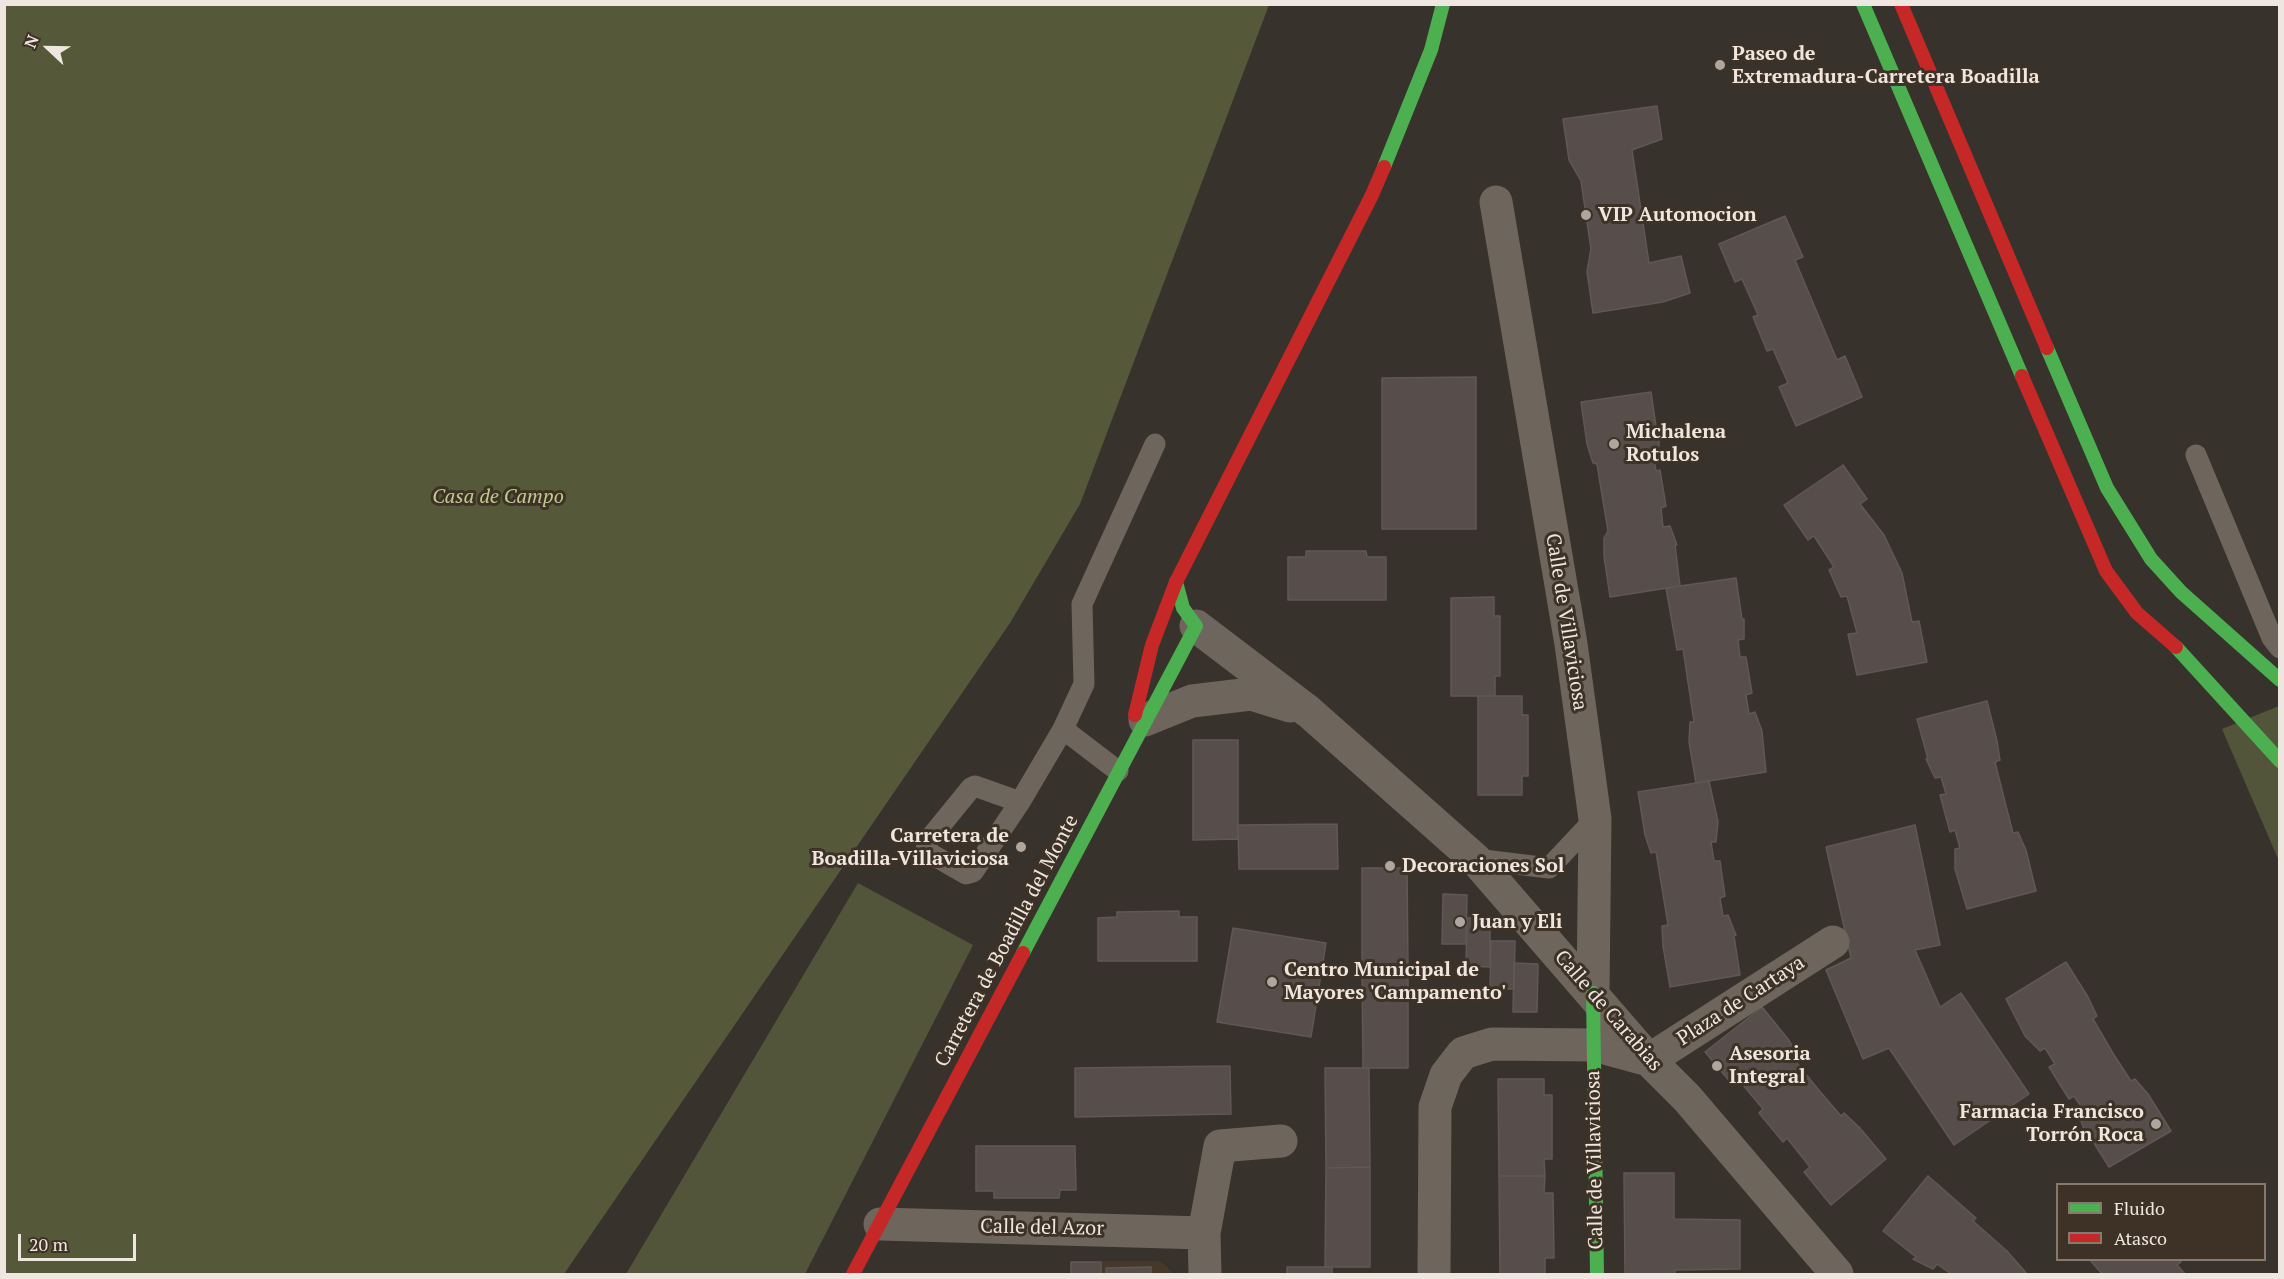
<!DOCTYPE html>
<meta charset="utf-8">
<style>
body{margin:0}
#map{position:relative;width:2284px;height:1279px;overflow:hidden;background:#38322c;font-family:"PT Serif",serif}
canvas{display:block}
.frame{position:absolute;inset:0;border:6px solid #eee6df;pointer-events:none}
.legend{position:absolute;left:2056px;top:1183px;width:210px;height:78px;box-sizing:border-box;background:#3e3226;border:2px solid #847a70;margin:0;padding:8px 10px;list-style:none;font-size:18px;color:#eee6df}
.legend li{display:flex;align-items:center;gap:12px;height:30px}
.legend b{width:30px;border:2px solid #847a70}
.north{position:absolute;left:18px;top:18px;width:60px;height:60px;-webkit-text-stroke:4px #3e3226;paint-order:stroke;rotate:292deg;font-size:16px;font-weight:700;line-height:24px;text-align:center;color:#eee6df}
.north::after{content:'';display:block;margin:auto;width:21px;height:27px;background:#eee6df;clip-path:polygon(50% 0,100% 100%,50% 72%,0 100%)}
.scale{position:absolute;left:18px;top:1234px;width:118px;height:27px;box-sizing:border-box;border:3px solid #eee6df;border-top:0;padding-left:8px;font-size:18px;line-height:21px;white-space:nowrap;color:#eee6df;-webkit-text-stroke:4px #3e3226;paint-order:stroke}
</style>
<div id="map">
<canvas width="2284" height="1279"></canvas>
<div class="frame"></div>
<ul class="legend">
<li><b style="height:8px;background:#4caf50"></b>Fluido</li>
<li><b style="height:8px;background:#c62828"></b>Atasco</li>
</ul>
<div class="north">N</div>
<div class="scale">20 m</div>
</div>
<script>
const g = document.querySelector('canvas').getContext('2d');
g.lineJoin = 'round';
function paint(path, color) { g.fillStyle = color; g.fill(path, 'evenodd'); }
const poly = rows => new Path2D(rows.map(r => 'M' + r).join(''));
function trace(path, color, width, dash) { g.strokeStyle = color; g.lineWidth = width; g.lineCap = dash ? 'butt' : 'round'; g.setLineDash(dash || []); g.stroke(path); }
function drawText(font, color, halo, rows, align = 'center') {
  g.font = font + ' "PT Serif",serif'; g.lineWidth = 6; g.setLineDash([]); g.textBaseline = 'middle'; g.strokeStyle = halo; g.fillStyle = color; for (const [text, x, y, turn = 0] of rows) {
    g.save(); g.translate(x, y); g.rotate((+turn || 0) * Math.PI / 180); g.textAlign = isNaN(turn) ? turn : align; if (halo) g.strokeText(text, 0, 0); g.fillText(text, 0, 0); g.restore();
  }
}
paint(poly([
 [1070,1261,1158,1261,1167,1266,1172,1274,1070,1274]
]), '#483829');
paint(poly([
 [2279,706,2279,861,2222,729],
 [858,883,973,945,805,1274,626,1274]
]), '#52553a');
paint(poly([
 [5,4,1269,5,1080,504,1010,623,564,1274,5,1274]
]), '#55593a');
const building = poly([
 [1657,106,1662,139,1632,150,1649,263,1681,256,1690,293,1663,302,1593,313,1587,272,1591,249,1581,181,1569,160,1563,119,1657,106],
 [1785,216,1803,257,1795,260,1837,360,1845,356,1862,397,1796,426,1779,387,1788,383,1773,349,1767,351,1753,317,1758,315,1742,279,1735,282,1719,244,1785,216],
 [1476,377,1476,529,1382,529,1382,378,1476,377],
 [1651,392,1657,433,1660,433,1658,453,1653,454,1656,471,1660,470,1666,506,1661,508,1663,527,1670,526,1677,545,1675,545,1680,586,1610,597,1604,556,1604,538,1608,531,1602,495,1597,464,1593,463,1587,444,1581,402,1651,392],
 [1843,465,1867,499,1860,504,1884,535,1902,573,1912,622,1919,621,1927,662,1857,675,1848,634,1857,633,1847,596,1841,597,1829,570,1834,567,1814,536,1808,540,1784,505,1843,465],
 [1306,551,1366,551,1367,557,1386,557,1386,600,1288,600,1288,557,1306,557,1306,551],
 [1736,578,1742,619,1744,619,1744,639,1738,640,1740,657,1746,657,1752,693,1746,695,1749,714,1755,712,1762,731,1766,772,1696,783,1689,742,1690,722,1694,722,1683,649,1677,650,1666,588,1736,578],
 [1494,597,1494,616,1500,616,1500,676,1495,676,1495,696,1451,696,1451,598,1494,597],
 [1478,696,1522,696,1522,715,1528,715,1528,776,1522,776,1522,795,1478,795,1478,696],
 [1987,701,1997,741,2000,760,1995,762,2005,802,2013,833,2018,832,2026,850,2036,891,1967,909,1955,869,1955,849,1960,848,1955,830,1950,832,1940,795,1946,794,1941,777,1935,778,1926,759,1928,759,1917,719,1987,701],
 [1193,740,1238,740,1238,839,1193,840,1193,740],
 [1709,781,1718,822,1716,842,1711,842,1714,861,1720,861,1725,896,1720,898,1723,916,1728,915,1736,935,1734,936,1740,975,1670,987,1663,946,1662,926,1668,925,1656,852,1651,853,1645,835,1638,792,1709,781],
 [1337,824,1338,869,1239,869,1238,825,1337,824],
 [1915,825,1940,945,1915,950,1940,1007,1961,993,2029,1094,1954,1145,1889,1048,1863,1059,1826,970,1851,958,1826,847,1915,825],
 [1362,868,1407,868,1408,968,1362,969,1362,868],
 [1443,894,1467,895,1466,944,1442,944,1443,894],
 [1179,911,1179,917,1197,917,1197,961,1098,961,1098,918,1117,917,1117,912,1179,911],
 [1467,918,1490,918,1490,967,1466,966,1467,918],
 [1233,928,1326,943,1311,1037,1217,1022,1233,928],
 [1491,941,1515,941,1514,989,1490,989,1491,941],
 [2066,962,2088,997,2097,1016,2093,1019,2114,1055,2131,1081,2135,1079,2148,1094,2171,1131,2109,1167,2087,1132,2085,1133,2079,1115,2084,1111,2074,1096,2069,1099,2049,1067,2055,1064,2045,1048,2040,1051,2025,1036,2006,999,2066,962],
 [1514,963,1538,964,1537,1012,1513,1012,1514,963],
 [1408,968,1408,1068,1363,1068,1362,969,1408,968],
 [1762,1007,1788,1039,1798,1055,1793,1058,1817,1088,1841,1116,1844,1113,1859,1127,1886,1159,1831,1205,1804,1172,1810,1167,1787,1138,1783,1142,1759,1113,1763,1109,1738,1079,1732,1084,1705,1052,1762,1007],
 [1230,1066,1231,1114,1075,1117,1075,1068,1230,1066],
 [1325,1068,1369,1068,1370,1167,1326,1168,1325,1068],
 [1498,1079,1544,1079,1544,1095,1552,1095,1552,1159,1544,1159,1545,1176,1499,1176,1498,1079],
 [976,1146,1075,1146,1076,1190,1060,1190,1059,1198,994,1198,994,1191,976,1191,976,1146],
 [1370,1167,1370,1267,1325,1267,1326,1168,1370,1167],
 [1624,1173,1674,1173,1674,1219,1740,1220,1740,1269,1675,1270,1675,1274,1625,1274,1624,1173],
 [1499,1176,1545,1176,1544,1193,1553,1193,1554,1258,1545,1258,1545,1274,1500,1274,1499,1176],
 [1928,1176,1976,1218,1973,1221,2007,1251,2027,1274,1951,1274,1937,1264,1933,1269,1913,1259,1916,1257,1883,1231,1928,1176],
 [2090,1260,2179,1260,2181,1262,2177,1265,2185,1274,2102,1274,2090,1260],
 [1071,1262,1101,1262,1101,1274,1071,1274,1071,1262],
 [1151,1267,1151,1274,1106,1274,1106,1268,1151,1267],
 [1287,1267,1332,1267,1332,1274,1287,1274,1287,1267]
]);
paint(building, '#574d4a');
trace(building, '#605855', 1.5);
trace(poly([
 [2196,455,2272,638,2280,648],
 [1118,771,1063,729,1084,684,1082,604,1155,444],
 [1020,802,975,786,971,788,927,842,926,851,966,874,973,872,1020,802,1063,729],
 [1475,859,1549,868,1595,819]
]), '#6e665c', 21);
trace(poly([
 [1496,202,1571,644,1595,819,1593,993],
 [1196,626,1309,712,1475,859,1649,1060,1687,1098,1837,1274],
 [1145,720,1192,701,1251,694,1290,706],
 [880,1224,1204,1233,1205,1274],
 [1204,1233,1220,1146,1281,1141],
 [1434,1274,1435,1107,1446,1075,1463,1053,1492,1044,1594,1045,1649,1060,1833,942]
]), '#6e665c', 33);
trace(poly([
 [1863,4,2022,376],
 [1384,167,1431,50,1443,4],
 [2047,348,2107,488,2151,559,2181,592,2280,680],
 [2176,647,2280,761],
 [1023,953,1196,626,1183,608,1176,582],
 [1593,993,1597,1274]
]), '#4caf50', 14);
trace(poly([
 [1901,4,2047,348],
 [2022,376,2106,571,2137,613,2176,647],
 [1176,582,1372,195,1384,167],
 [1135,715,1152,645,1176,582],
 [853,1274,1023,953]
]), '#c62828', 14);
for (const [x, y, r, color] of [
 [1720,65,6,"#aea7a0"],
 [1586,215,6,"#aea7a0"],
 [1614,444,6,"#aea7a0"],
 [1021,847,6,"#aea7a0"],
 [1390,866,6,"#aea7a0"],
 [1460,922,6,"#aea7a0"],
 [1272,982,6,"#aea7a0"],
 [1717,1066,6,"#aea7a0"],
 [2156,1124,6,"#aea7a0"]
]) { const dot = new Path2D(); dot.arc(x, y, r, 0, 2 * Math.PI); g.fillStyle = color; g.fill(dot); trace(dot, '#3e3226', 2); }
drawText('bold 20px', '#eee6df', '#3e3226', [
 ["Paseo de",1732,54],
 ["Extremadura-Carretera Boadilla",1732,77],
 ["VIP Automocion",1598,215],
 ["Michalena",1626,432],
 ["Rotulos",1626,455],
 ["Carretera de",1009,836,"right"],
 ["Boadilla-Villaviciosa",1009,859,"right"],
 ["Decoraciones Sol",1402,866],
 ["Juan y Eli",1472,922],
 ["Centro Municipal de",1284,970],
 ["Mayores 'Campamento'",1284,993],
 ["Asesoria",1729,1054],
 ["Integral",1729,1077],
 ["Farmacia Francisco",2144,1112,"right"],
 ["Torrón Roca",2144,1135,"right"]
], 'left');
drawText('italic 20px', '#bfca8c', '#3e3226', [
 ["Casa de Campo",498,497]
]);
drawText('20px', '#eee6df', '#3e3226', [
 ["Calle de Villaviciosa",1566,622,81],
 ["Carretera de Boadilla del Monte",1007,941,-62],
 ["Plaza de Cartaya",1741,1001,-33],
 ["Calle de Carabias",1608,1011,49],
 ["Calle de Villaviciosa",1595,1160,-91],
 ["Calle del Azor",1042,1228,1]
]);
</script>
